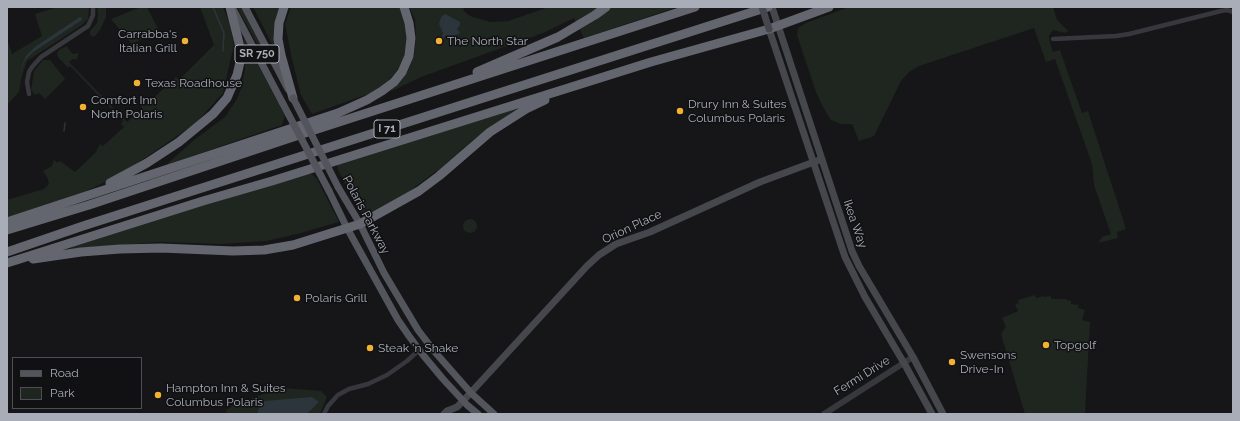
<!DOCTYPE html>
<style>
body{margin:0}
#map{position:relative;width:1240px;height:421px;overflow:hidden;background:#161618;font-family:Raleway,sans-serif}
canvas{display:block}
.frame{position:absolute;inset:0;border:8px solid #a8adb8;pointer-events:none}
.legend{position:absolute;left:12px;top:357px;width:130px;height:52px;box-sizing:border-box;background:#111113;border:1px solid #4d4f55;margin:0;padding:5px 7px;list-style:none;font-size:12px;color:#a8adb8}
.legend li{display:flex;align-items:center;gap:8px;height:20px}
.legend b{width:20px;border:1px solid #4d4f55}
</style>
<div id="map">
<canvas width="1240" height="421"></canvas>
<div class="frame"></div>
<ul class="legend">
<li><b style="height:5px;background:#53555c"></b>Road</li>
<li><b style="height:11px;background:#1e261f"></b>Park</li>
</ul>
</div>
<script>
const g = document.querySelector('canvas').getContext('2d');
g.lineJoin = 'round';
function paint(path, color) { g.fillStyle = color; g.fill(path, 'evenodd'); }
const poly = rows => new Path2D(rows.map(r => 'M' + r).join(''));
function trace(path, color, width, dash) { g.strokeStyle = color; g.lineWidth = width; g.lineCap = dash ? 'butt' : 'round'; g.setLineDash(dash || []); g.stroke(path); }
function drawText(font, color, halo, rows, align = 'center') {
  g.font = font + ' Raleway,sans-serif'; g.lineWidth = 3; g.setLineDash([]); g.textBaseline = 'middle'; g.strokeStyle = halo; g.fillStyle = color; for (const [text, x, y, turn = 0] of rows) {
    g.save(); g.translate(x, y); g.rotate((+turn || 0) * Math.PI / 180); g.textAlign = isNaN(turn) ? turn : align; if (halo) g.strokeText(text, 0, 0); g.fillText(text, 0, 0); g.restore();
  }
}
paint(poly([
 [58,7,88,7,89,9,88,19,82,25,27,61,21,79,19,92,7,105,7,39,12,54,42,36,35,14],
 [97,7,106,7,106,17,100,30,94,37,90,35,90,31,97,23,98,13],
 [141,7,147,7,159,31,132,44,111,19],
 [200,7,223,7,229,22,234,44,223,93,196,123,120,175,82,193,7,218,7,200,44,189,49,184,47,177,43,171,52,166,54,160,57,163,60,161,75,172,96,152,100,144,103,146,124,127,121,124,123,121,70,66,68,68,58,57,57,53,59,50,67,46,70,51,73,54,78,53,78,56,76,60,73,59,69,62,127,122,142,109,141,105,143,104,145,106,176,77,179,80,214,45],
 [237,7,242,7,265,51,262,53],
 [253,7,281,7,276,45,273,46],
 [291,7,400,7,407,33,406,50,402,62,396,72,383,86,374,92,312,114,301,95,292,59,285,24],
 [409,7,463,7,464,11,470,16,490,22,508,21,549,7,677,7,584,38,574,18,543,33,421,77,390,92,408,71,414,55,416,38,415,19],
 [849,7,1053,7,1057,20,1068,31,1065,33,1053,30,1049,36,1050,43,1053,52,1060,50,1082,113,1088,111,1126,229,1117,232,1118,238,1098,243,1102,237,1111,234,1094,185,1092,164,1055,59,1046,62,1034,28,919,66,909,72,901,81,874,136,859,141,852,124,841,124,831,120,823,107,816,92,797,35,798,28,806,23],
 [244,38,285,116,282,125,166,165,194,140,225,117,237,99,241,89,245,69],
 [43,60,50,60,65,79,45,99,39,93,35,95,31,90,34,71],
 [522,106,474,139,442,167,408,192,363,217,338,170,337,164],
 [307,172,313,175,317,179,339,222,297,234,266,241,221,244,159,242,67,249],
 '463 226a7 7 0 1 1 14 0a7 7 0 1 1-14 0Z',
 [1035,295,1036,298,1043,296,1044,297,1051,296,1051,299,1066,299,1066,300,1071,301,1071,304,1079,305,1078,308,1085,310,1082,320,1090,322,1085,414,1025,414,1001,334,1006,327,1002,318,1018,311,1015,304,1019,303,1018,300],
 [282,388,321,391,327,397,320,414,307,414,319,402,260,405,257,414,227,414,226,411,234,404]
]), '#1e261f');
paint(poly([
 [445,14,460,22,460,25,457,29,460,33,453,37,447,36,444,36,444,40,442,36,443,33,439,24,441,17],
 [80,17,82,18,82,20,33,52,25,60,20,74,24,60,26,56,35,47],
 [312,397,319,402,307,414,257,414,260,405,265,401]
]), '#2c353c');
trace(poly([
 [213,7,224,33,223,51],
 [64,131,65,123]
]), '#2c353c', 1.5);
trace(poly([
 [1053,39,1116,36,1129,34,1221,11,1227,10,1233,12],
 [29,94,27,82,29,72,32,67,41,57,88,26,93,15,93,7],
 [324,414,328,406,338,395,349,389,368,384,387,375,407,361,419,350]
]), '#37383d', 4.5);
trace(poly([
 [824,414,913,357]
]), '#37383d', 6);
trace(poly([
 [772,7,852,251,859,266,913,357,943,414],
 [769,29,845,257,865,297,904,363,932,414],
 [444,414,447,411,457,407,464,400,587,266,599,255,616,244,650,232,760,182,822,159]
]), '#45474d', 7);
trace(poly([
 [245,7,288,89],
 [233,9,282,102],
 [338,187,360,224,384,273,418,330,434,351,471,393,494,414],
 [329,191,347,228,398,320,409,336,423,355,443,379,467,405,478,414]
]), '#53555c', 7);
trace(poly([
 [284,7,279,23,278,39,281,55,293,98],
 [477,72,558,37,595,15,606,7],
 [110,183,147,163,179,142,213,114,227,98,237,75,241,58,239,43,230,7],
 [7,222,338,113,367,100,382,91,394,82,402,72,409,56,411,38,409,23,404,7],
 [7,230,89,205,305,133,695,7],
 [7,252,83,226,768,7],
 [33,259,81,252,120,249,161,248,233,251,264,250,293,245,360,224,419,191,439,176,490,132,526,109,545,100],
 [7,263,203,201,272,181,651,62,769,29,829,7]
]), '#63666e', 9);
trace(poly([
 [762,7,769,29]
]), '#45474d', 7);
trace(poly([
 [293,98,338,187],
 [282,102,329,191]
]), '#53555c', 7);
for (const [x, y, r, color] of [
 [185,41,4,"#f2b134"],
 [439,41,4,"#f2b134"],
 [137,83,4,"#f2b134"],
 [83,107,4,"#f2b134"],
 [680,111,4,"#f2b134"],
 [297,298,4,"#f2b134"],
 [1046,345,4,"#f2b134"],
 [370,348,4,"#f2b134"],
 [952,362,4,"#f2b134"],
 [158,395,4,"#f2b134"]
]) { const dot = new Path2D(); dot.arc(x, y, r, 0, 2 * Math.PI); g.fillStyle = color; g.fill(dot); trace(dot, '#111113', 1.5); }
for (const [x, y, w] of [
 [257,54,44],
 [387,129,26]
]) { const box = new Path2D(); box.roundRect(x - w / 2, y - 9, w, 18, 3); g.fillStyle = '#111113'; g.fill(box); trace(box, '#a8adb8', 1); }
drawText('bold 11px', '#a8adb8', null, [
 ["SR 750",257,54],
 ["I 71",387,129]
]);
drawText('12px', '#a8adb8', '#111113', [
 ["Carrabba's",177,34,"right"],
 ["Italian Grill",177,48,"right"],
 ["The North Star",447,41],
 ["Texas Roadhouse",145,83],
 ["Comfort Inn",91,100],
 ["North Polaris",91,114],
 ["Drury Inn & Suites",688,104],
 ["Columbus Polaris",688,118],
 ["Polaris Grill",305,298],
 ["Topgolf",1054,345],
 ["Steak 'n Shake",378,348],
 ["Swensons",960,355],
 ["Drive-In",960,369],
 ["Hampton Inn & Suites",166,388],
 ["Columbus Polaris",166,402]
], 'left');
drawText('12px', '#a8adb8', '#111113', [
 ["Polaris Parkway",366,215,62],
 ["Ikea Way",855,224,71],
 ["Orion Place",632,227,-25],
 ["Fermi Drive",862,376,-32]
]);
</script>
